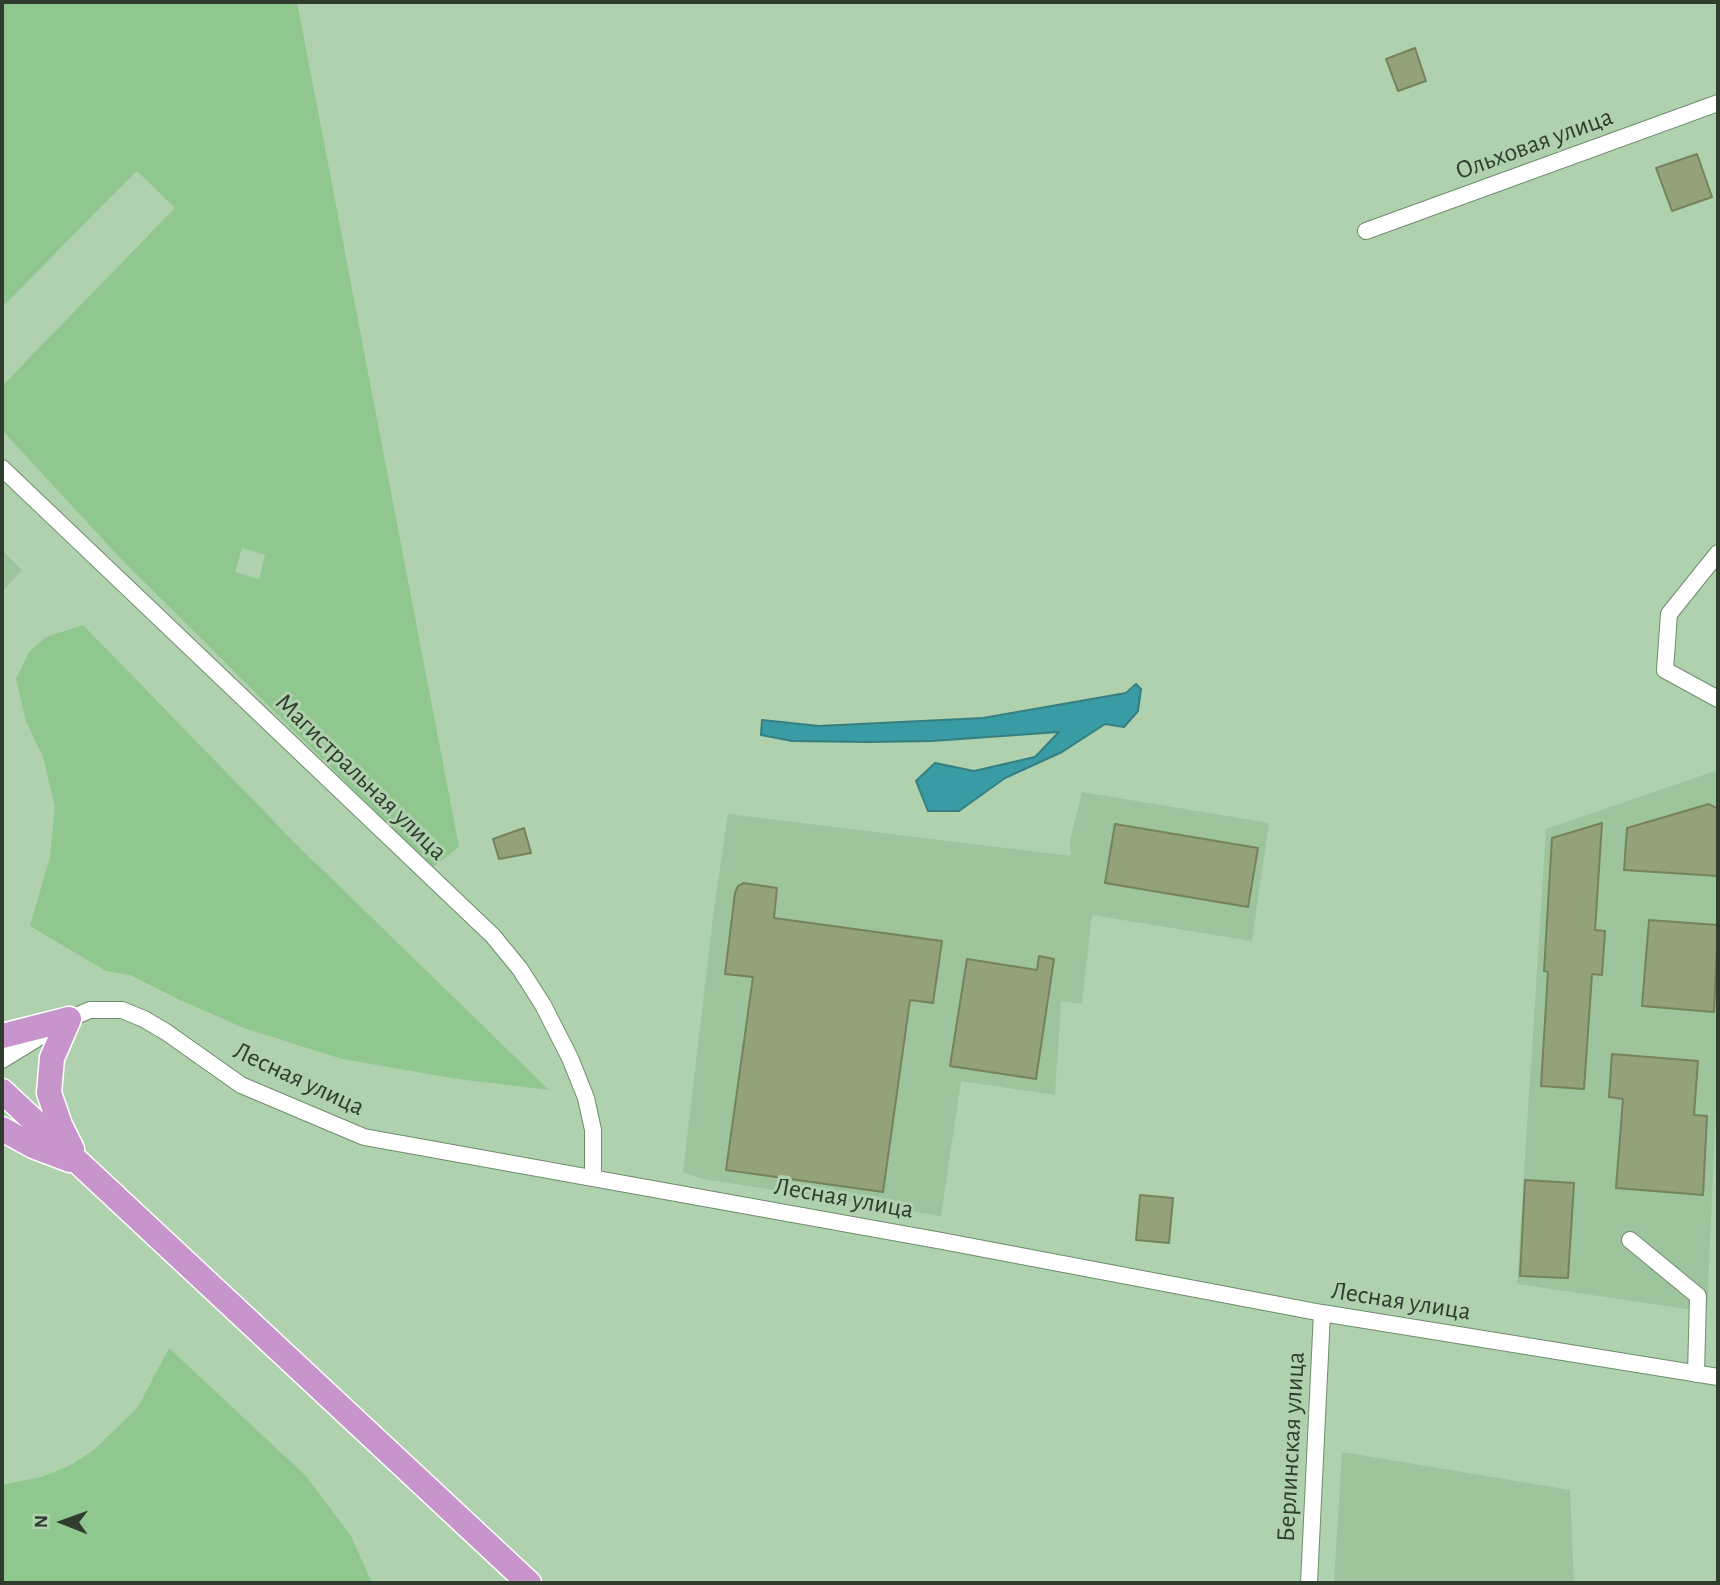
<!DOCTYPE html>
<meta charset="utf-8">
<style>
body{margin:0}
#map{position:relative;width:1720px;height:1585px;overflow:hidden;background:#afd1ae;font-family:"Alegreya Sans",sans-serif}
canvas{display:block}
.frame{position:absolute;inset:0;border:4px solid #2f3c2e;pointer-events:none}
.north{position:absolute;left:28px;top:1487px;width:70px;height:70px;-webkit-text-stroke:5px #afd1ae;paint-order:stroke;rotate:271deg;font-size:19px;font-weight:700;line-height:28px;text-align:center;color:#2f3c2e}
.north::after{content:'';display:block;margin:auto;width:24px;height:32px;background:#2f3c2e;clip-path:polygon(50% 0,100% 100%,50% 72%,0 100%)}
</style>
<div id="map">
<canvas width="1720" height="1585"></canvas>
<div class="frame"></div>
<div class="north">N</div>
</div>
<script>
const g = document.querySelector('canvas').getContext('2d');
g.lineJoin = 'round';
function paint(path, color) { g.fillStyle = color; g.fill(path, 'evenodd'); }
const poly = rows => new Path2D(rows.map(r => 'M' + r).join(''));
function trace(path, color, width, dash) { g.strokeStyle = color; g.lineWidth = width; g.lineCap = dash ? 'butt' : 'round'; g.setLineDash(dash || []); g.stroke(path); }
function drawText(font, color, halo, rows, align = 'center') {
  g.font = font + ' "Alegreya Sans",sans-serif'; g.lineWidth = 6; g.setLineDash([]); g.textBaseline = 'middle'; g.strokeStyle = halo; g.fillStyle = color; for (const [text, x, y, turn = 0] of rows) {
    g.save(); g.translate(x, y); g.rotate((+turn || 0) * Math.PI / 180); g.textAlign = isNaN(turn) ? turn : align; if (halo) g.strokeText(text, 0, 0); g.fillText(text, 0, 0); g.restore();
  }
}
paint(poly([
 [2,550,22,570,2,592],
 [1718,770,1718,1060,1707,1312,1517,1284,1546,829],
 [1082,792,1269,823,1252,941,1092,915,1082,1004,1061,1001,1055,1095,961,1081,941,1216,703,1179,683,1172,714,909,728,814,1071,856,1070,840],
 [1342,1452,1570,1490,1574,1583,1334,1583]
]), '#9ec49d');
paint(poly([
 [2,2,297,2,459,847,432,868,121,559,2,430,2,386,175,208,137,171,2,307],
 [242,548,265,555,259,579,235,572],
 [83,625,296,844,549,1090,458,1079,342,1059,244,1028,180,1000,130,975,106,971,30,926,50,857,55,806,43,757,26,721,16,679,29,652,46,637],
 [169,1348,306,1476,351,1536,372,1583,2,1583,2,1485,41,1477,69,1466,94,1450,138,1407]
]), '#90c78e');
const water = poly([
 [1136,684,1141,689,1138,711,1124,727,1105,724,1062,752,1005,778,959,811,928,811,916,781,935,763,974,771,1035,757,1059,732,932,741,868,742,792,741,761,735,762,720,819,726,983,718,1126,693,1136,684]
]);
paint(water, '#399ca5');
trace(water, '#367f81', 2);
const building = poly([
 [1415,48,1426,81,1398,91,1386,59,1415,48],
 [1697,154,1712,197,1672,211,1656,168,1697,154],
 [1709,804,1718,809,1718,876,1624,870,1627,828,1709,804],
 [1602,823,1595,930,1605,931,1602,975,1592,974,1584,1089,1541,1086,1548,972,1544,971,1552,838,1602,823],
 [1115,824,1258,848,1248,907,1105,883,1115,824],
 [524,828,531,853,499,859,493,839,524,828],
 [744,883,777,888,774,918,942,941,933,1003,910,1000,883,1192,726,1170,753,977,725,974,735,893,738,886,744,883],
 [1649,920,1718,925,1714,1012,1642,1006,1649,920],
 [1039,956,1054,959,1036,1079,950,1066,967,959,1037,970,1039,956],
 [1612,1054,1698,1061,1694,1115,1707,1116,1703,1195,1616,1188,1623,1099,1609,1097,1612,1054],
 [1525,1180,1574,1183,1568,1278,1520,1276,1525,1180],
 [1140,1195,1173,1198,1169,1243,1136,1240,1140,1195]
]);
paint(building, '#94a279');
trace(building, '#75835b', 2);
const minor = poly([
 [1366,231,1718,103],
 [2,468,493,936,520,969,543,1005,570,1058,586,1098,593,1130,593,1178],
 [1718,553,1669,614,1665,670,1718,699],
 [2,1060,69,1019,90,1010,122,1010,144,1019,166,1032,241,1085,364,1137,942,1241,1322,1313,1718,1377],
 [1630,1240,1698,1296,1696,1374],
 [1309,1583,1322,1313]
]);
const highway = poly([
 [69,1019,52,1058,49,1093,60,1125,72,1149],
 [2,1036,69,1019],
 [2,1091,529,1583],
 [2,1129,33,1146,70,1160]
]);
trace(minor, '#6e8d6c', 18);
trace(highway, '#fff', 27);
trace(minor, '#fff', 16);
trace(highway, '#c795cb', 24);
drawText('26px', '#2f3c2e', '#afd1ae', [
 ["Ольховая улица",1534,144,-20],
 ["Магистральная улица",361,777,44],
 ["Лесная улица",299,1079,25],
 ["Лесная улица",844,1198,10],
 ["Лесная улица",1401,1301,9],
 ["Берлинская улица",1291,1447,-87]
]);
</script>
